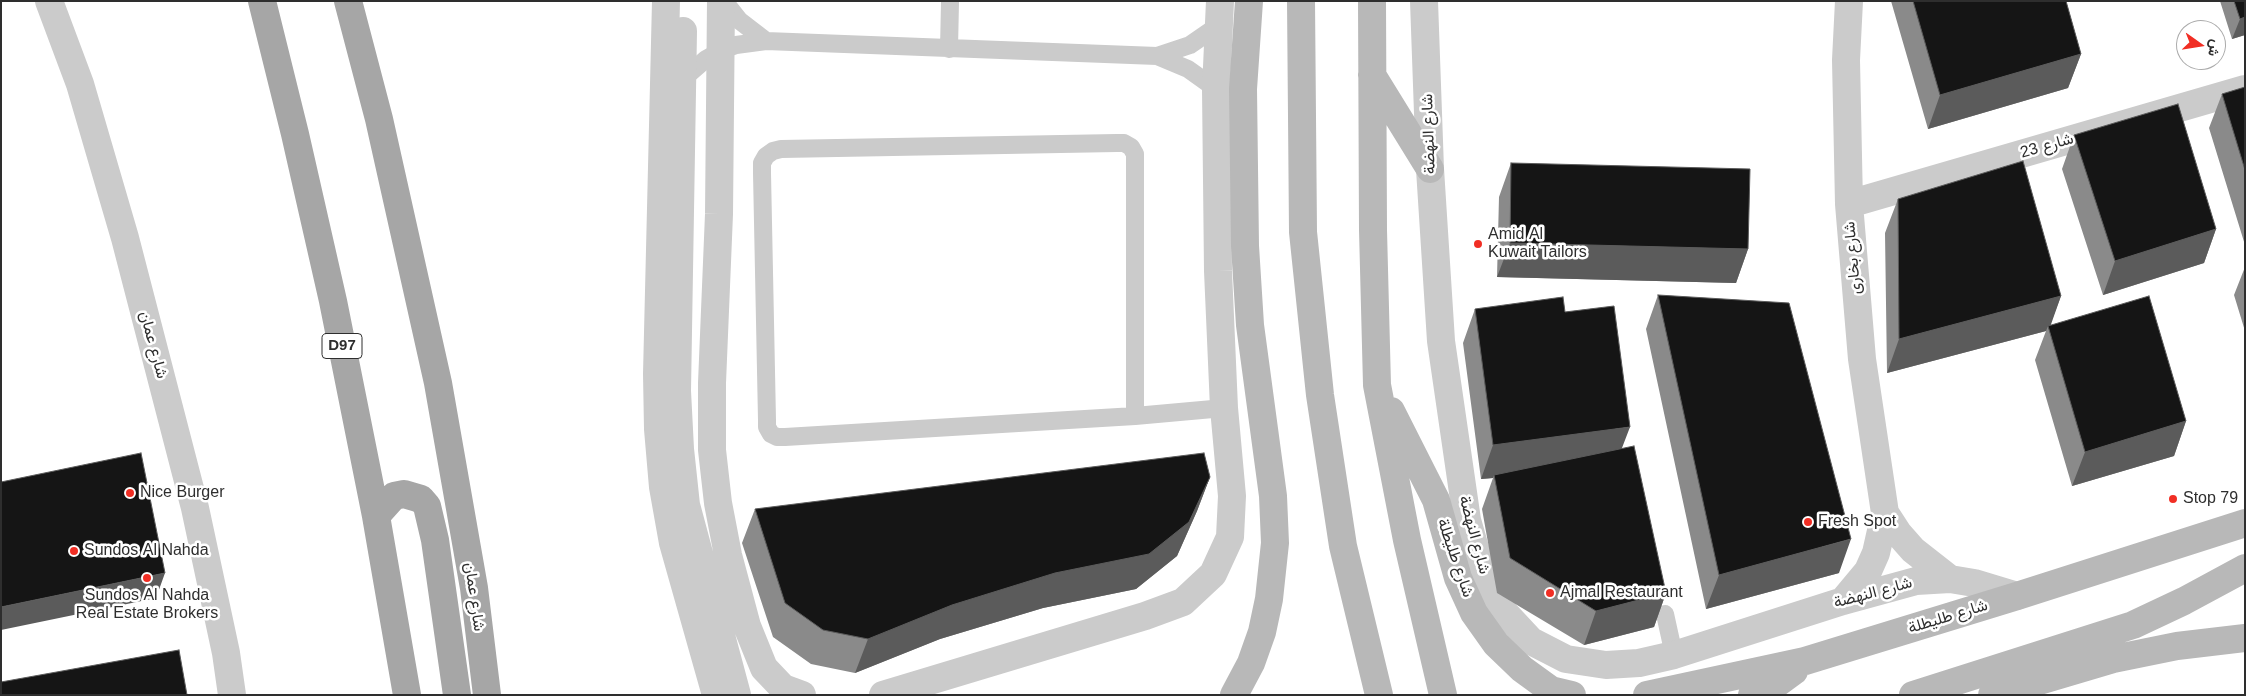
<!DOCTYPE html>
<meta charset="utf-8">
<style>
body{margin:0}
#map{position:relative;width:2246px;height:696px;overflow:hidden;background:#fff;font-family:Arial,Vazirmatn,sans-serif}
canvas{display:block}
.frame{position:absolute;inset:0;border:2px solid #2e2e2e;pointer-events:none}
.north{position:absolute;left:2176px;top:20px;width:50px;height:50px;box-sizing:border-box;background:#fff;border:1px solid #ababab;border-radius:50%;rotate:103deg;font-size:14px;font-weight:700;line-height:20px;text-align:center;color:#2e2e2e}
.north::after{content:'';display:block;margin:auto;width:18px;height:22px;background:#f12e24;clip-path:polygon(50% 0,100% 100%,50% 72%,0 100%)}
</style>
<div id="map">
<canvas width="2246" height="696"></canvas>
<div class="frame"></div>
<div class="north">ش</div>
</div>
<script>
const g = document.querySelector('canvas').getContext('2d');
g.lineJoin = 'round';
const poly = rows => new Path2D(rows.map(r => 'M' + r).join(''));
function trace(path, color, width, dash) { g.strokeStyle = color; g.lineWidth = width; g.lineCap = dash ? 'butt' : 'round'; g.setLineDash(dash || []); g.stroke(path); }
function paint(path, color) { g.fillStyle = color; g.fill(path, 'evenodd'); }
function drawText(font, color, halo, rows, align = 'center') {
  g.font = font + ' Arial,Vazirmatn,sans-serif'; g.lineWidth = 5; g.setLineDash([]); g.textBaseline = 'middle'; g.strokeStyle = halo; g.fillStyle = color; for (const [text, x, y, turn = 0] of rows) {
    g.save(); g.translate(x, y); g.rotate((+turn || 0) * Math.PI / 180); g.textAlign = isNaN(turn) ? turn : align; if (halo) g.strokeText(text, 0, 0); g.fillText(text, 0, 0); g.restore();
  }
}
trace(poly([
 [724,1,740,21,766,41],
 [949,49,950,2],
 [1157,56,1190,45,1219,25],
 [683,79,706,59,722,50,736,45,766,41,1157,56,1188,69,1216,89],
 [1135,416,1135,154,1131,147,1124,143,1117,143,781,149,773,151,766,156,762,163,762,173,767,420,767,427,771,434,777,437,785,437,1135,416,1224,408],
 [1665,614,1674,655]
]), '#cbcbcb', 18);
trace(poly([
 [49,1,80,84,125,238,195,508,226,653,232,695],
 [666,1,657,374,658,429,663,487,673,543,716,695],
 [721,1,719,214,712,383,712,450,718,503,728,555,747,626,764,668,783,688,802,695],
 [1424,1,1430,169,1441,341,1467,520,1483,576,1504,612,1531,641,1566,659,1606,665,1639,663,1674,655,1843,601,1916,581,1950,579,1974,583,2017,596],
 [683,31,677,391,680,449,686,505,737,695],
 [1849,204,2245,89],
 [1885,513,1898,533,1913,550,1950,579],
 [1843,601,1868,571,1876,553,1885,513,1862,359,1849,204,1846,60,1849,1],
 [883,695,1145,616,1183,602,1213,574,1230,537,1232,496,1224,408,1218,271,1216,89,1220,1]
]), '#cbcbcb', 28);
trace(poly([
 [1301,1,1303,232,1320,395,1343,546,1379,695],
 [1372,1,1373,230,1377,385,1407,540,1443,695],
 [1372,75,1430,169],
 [1391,411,1436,500,1458,578,1474,613,1496,644,1522,669,1551,690,1572,695],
 [1234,695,1251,663,1262,632,1269,599,1275,543,1273,496,1250,325,1245,246,1243,89,1249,1],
 [1647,695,1805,661,2017,596,2245,523],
 [1752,695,1779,682,1794,671],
 [1913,695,2133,625,2184,601,2245,568],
 [1992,695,2113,659,2177,646,2245,638]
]), '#b8b8b8', 28);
trace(poly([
 [262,1,295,134,333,301,376,516,407,695],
 [348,1,379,119,438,383,474,588,487,695],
 [376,516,394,496,404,494,421,499,427,506,435,540,457,695]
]), '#a6a6a6', 28);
paint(poly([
 [1891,1,2066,1,2081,54,2068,88,1928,129],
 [2220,1,2245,1,2245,35,2232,39],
 [2245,87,2245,245,2209,128,2222,94],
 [2074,135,2216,229,2204,263,2103,295,2062,169],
 [1511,163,1748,249,1736,283,1497,277,1499,197],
 [1898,199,2061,296,2050,325,2186,421,2174,456,2072,486,2035,360,2046,331,1887,373,1885,233],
 [2245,267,2245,331,2234,295],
 [1658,295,1839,573,1706,609,1646,329],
 [1475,309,1565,312,1622,448,1666,593,1654,627,1584,645,1497,593,1482,509,1493,478,1481,479,1463,343],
 [1210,477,1197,511,1177,556,1136,589,1043,608,940,639,855,673,811,664,773,637,742,543,755,509]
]), '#8a8a8a');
paint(poly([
 [945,1,1163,1,1162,2],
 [2245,17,2245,35,2232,39,2240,19],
 [2081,54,2068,88,1928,129,1940,95],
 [2216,229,2204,263,2103,295,2115,261],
 [1510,243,1748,249,1736,283,1497,277],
 [2061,296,2049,330,2048,326,2046,331,1887,373,1899,339],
 [2186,421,2174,456,2072,486,2085,452],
 [1630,427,1617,461,1494,475,1493,478,1481,479,1493,445],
 [1210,477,1197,511,1177,556,1136,589,1043,608,940,639,855,673,868,639],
 [1851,539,1839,573,1706,609,1719,575],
 [165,573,156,598,1,630,1,607],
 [1666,593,1654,627,1584,645,1596,611]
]), '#5b5b5b');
const building = poly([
 [1913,1,2066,1,2081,54,1940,95,1913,1],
 [2234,1,2245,1,2245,17,2240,19,2234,1],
 [2245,87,2245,170,2222,94,2245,87],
 [2178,104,2216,229,2115,261,2074,135,2178,104],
 [2023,161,2061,296,1899,339,1898,199,2023,161],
 [1511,163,1750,169,1748,249,1510,243,1511,163],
 [1658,295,1789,303,1851,539,1719,575,1658,295],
 [2149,296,2186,421,2085,452,2048,326,2149,296],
 [1563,297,1565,312,1614,306,1630,427,1493,445,1475,309,1563,297],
 [1634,446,1666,593,1596,611,1510,558,1494,475,1634,446],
 [141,453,165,573,1,607,1,482,141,453],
 [1204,453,1210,477,1189,522,1149,554,1055,573,952,605,868,639,823,630,785,603,755,509,1204,453],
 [179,650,187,695,1,695,1,682,179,650]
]);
paint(building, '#151515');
trace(building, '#5b5b5b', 1);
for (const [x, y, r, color] of [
 [1478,244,5,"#f12e24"],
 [130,493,5,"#f12e24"],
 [2173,499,5,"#f12e24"],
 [1808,522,5,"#f12e24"],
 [74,551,5,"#f12e24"],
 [147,578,5,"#f12e24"],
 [1550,593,5,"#f12e24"]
]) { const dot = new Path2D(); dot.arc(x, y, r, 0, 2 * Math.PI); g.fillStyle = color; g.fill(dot); trace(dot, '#fff', 2); }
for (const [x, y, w] of [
 [342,346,40]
]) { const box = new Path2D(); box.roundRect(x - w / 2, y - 12.5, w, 25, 4); g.fillStyle = '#fff'; g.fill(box); trace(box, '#2e2e2e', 1); }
drawText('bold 15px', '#2e2e2e', null, [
 ["D97",342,346]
]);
drawText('16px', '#2e2e2e', '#fff', [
 ["شارع النهضة",1429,134,-92],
 ["شارع 23",2047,146,-16],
 ["شارع بخارى",1853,258,-95],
 ["شارع عمان",153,345,75],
 ["شارع النهضة",1474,535,75],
 ["شارع طليطلة",1455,558,71],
 ["شارع النهضة",1873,593,-15],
 ["شارع عمان",474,597,82],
 ["شارع طليطلة",1948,617,-17]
]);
drawText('16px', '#2e2e2e', '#fff', [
 ["Amid Al",1488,235],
 ["Kuwait Tailors",1488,253],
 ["Nice Burger",140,493],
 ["Stop 79",2183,499],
 ["Fresh Spot",1818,522],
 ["Sundos Al Nahda",84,551],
 ["Ajmal Restaurant",1560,593],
 ["Sundos Al Nahda",147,596,"center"],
 ["Real Estate Brokers",147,614,"center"]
], 'left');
</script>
